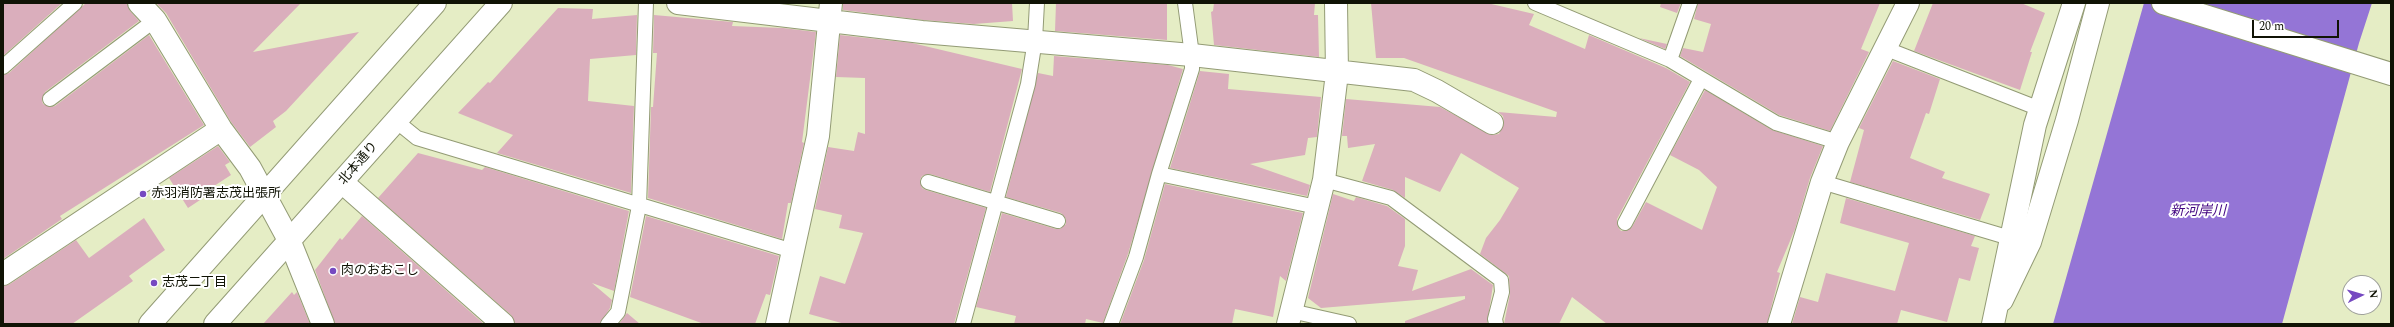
<!DOCTYPE html>
<meta charset="utf-8">
<style>
body{margin:0}
#map{position:relative;width:2394px;height:327px;overflow:hidden;background:#e5edc5;font-family:Spectral,serif}
canvas{display:block}
.frame{position:absolute;inset:0;border:4px solid #101305;pointer-events:none}
.north{position:absolute;left:2342px;top:275px;width:40px;height:40px;box-sizing:border-box;background:#fff;border:1px solid #9fa19b;border-radius:50%;rotate:85deg;font-size:11px;font-weight:700;line-height:16px;text-align:center;color:#101305}
.north::after{content:'';display:block;margin:auto;width:14px;height:18px;background:#7649c1;clip-path:polygon(50% 0,100% 100%,50% 72%,0 100%)}
.scale{position:absolute;left:2252px;top:20px;width:87px;height:18px;box-sizing:border-box;border:2px solid #101305;border-top:0;padding-left:5px;font-size:12px;line-height:14px;white-space:nowrap;color:#101305;-webkit-text-stroke:3px #fff;paint-order:stroke}
</style>
<div id="map">
<canvas width="2394" height="327"></canvas>
<div class="frame"></div>
<div class="north">N</div>
<div class="scale">20 m</div>
</div>
<script>
const g = document.querySelector('canvas').getContext('2d');
g.lineJoin = 'round';
function paint(path, color) { g.fillStyle = color; g.fill(path, 'evenodd'); }
const poly = rows => new Path2D(rows.map(r => 'M' + r).join(''));
function trace(path, color, width, dash) { g.strokeStyle = color; g.lineWidth = width; g.lineCap = dash ? 'butt' : 'round'; g.setLineDash(dash || []); g.stroke(path); }
function drawText(font, color, halo, rows, align = 'center') {
  g.font = font + ' Spectral,"Noto Sans JP",serif'; g.lineWidth = 4; g.setLineDash([]); g.textBaseline = 'middle'; g.strokeStyle = halo; g.fillStyle = color; for (const [text, x, y, turn = 0] of rows) {
    g.save(); g.translate(x, y); g.rotate((+turn || 0) * Math.PI / 180); g.textAlign = isNaN(turn) ? turn : align; if (halo) g.strokeText(text, 0, 0); g.fillText(text, 0, 0); g.restore();
  }
}
paint(poly([
 [2144,3,2372,3,2359,43,2282,324,2053,324]
]), '#9475d6');
paint(poly([
 [3,3,62,3,3,56],
 [86,3,127,3,130,11,139,21,45,92,42,100,43,104,51,107,55,106,149,35,204,125,60,216,62,219,3,259,3,75,9,73],
 [156,3,301,3,253,52,359,32,286,111,273,121,276,127,250,147,231,122,166,13],
 [843,3,1012,3,1013,21,974,24,923,20,843,10],
 [1056,3,1167,3,1167,40,1055,31],
 [1214,3,1315,3,1314,15,1318,15,1319,57,1214,45,1211,12,1213,11],
 [1371,3,1487,3,1534,14,1529,25,1585,49,1589,35,1666,68,1690,82,1617,219,1618,227,1621,231,1626,231,1632,227,1646,202,1702,230,1717,187,1699,170,1670,155,1705,90,1772,130,1823,146,1810,178,1795,229,1777,272,1780,273,1767,324,1607,324,1572,297,1559,324,1504,324,1510,294,1509,276,1480,254,1486,238,1500,220,1519,188,1461,153,1440,192,1405,177,1405,198,1393,190,1362,181,1375,144,1348,148,1347,136,1342,136,1346,99,1440,107,1492,135,1499,134,1504,123,1503,116,1498,112,1556,117,1557,112,1404,58,1376,58],
 [1661,3,1681,3,1677,13,1660,7],
 [1698,3,1880,3,1861,49,1869,52,1830,131,1779,115,1680,56,1683,48,1703,52,1711,24,1694,19],
 [1933,3,2021,3,2045,13,2030,52,2032,52,2020,90,1914,51],
 [558,8,593,9,592,19,637,15,636,55,590,59,588,101,634,106,631,193,497,153,513,135,458,113,488,82,490,83],
 [654,15,733,22,732,26,783,28,816,32,802,142,804,143,791,203,788,203,782,239,648,198,651,107,653,107,657,53,653,53],
 [840,35,912,43,1022,69,990,192,930,174,922,176,920,180,922,188,926,190,986,208,954,324,845,324,809,314,820,276,845,284,863,233,839,228,842,215,815,209,828,147,854,151,858,132,865,134,865,78,836,77],
 [1639,38,1667,44,1665,49],
 [1054,56,1168,65,1183,69,1128,254,1103,323,1086,319,1085,324,1014,324,1016,316,976,307,1002,213,1056,229,1060,229,1066,224,1066,219,1061,213,1006,197,1038,73,1053,76],
 [1893,61,1940,79,1929,114,1926,113,1910,158,1945,172,1942,178,1990,194,1980,220,1850,182,1864,130,1859,128],
 [1200,71,1229,74,1228,89,1321,97,1317,137,1308,138,1305,155,1250,164,1310,185,1307,196,1170,168],
 [218,146,230,162,225,165,231,175,211,188,212,192,188,208,169,178],
 [418,153,482,170,485,167,629,211,614,291,592,283,612,300,610,308,600,324,515,324,511,315,378,198],
 [1165,184,1303,213,1286,281,1280,276,1273,317,1235,309,1232,324,1120,324,1144,260],
 [1333,194,1354,201,1356,197,1387,206,1405,219,1405,246,1398,266,1418,270,1412,291,1471,269,1493,285,1487,324,1405,324,1405,321,1465,299,1465,296,1321,308,1308,298],
 [1846,198,1975,236,1971,246,1979,248,1970,281,1959,278,1947,322,1901,310,1897,324,1792,324,1800,297,1818,302,1826,273,1895,291,1909,243,1840,223],
 [362,216,484,324,335,324,315,270,340,238,342,240],
 [646,216,779,256,770,295,766,294,755,324,704,324,630,297],
 [144,218,165,250,129,276,133,281,72,324,3,324,3,286,10,284,76,240,89,258],
 [292,292,294,295,297,292,310,324,263,324],
 [627,313,640,324,619,324]
]), '#daaebc');
const lane = poly([
 [1535,3,1670,60,1776,123,1838,142],
 [1884,48,2040,109],
 [1670,60,1690,3],
 [3,67,75,3],
 [50,99,155,20],
 [396,121,417,138,793,251],
 [1159,174,1317,207],
 [1324,180,1391,198,1501,280,1502,292,1495,319,1496,324],
 [928,182,1058,221],
 [1822,182,2010,238],
 [1625,223,1701,79],
 [1291,311,1349,324],
 [608,324,618,312,639,206,646,3],
 [963,324,1028,84,1035,40,1037,3],
 [1111,324,1136,257,1159,174,1192,69,1192,55,1185,3]
]);
const street = poly([
 [139,3,155,20,221,129,250,168,290,242,323,324],
 [678,3,922,32,1192,55,1414,80,1437,91,1492,123],
 [2163,3,2391,74],
 [343,183,503,324],
 [3,274,221,129],
 [2002,300,2030,242,2067,120,2098,3],
 [777,324,818,136,831,3],
 [1288,324,1324,180,1337,73,1336,3],
 [1779,324,1822,182,1838,142,1908,3]
]);
const secondary = poly([
 [1993,324,2035,125,2074,3]
]);
const highway = poly([
 [150,324,435,3],
 [215,324,501,3]
]);
trace(lane, '#939b75', 16);
trace(street, '#939b75', 24);
trace(secondary, '#939b75', 24);
trace(highway, '#939b75', 24);
trace(lane, '#fff', 14);
trace(street, '#fff', 22);
trace(secondary, '#fff', 22);
trace(highway, '#fff', 22);
for (const [x, y, r, color] of [
 [143,194,4,"#7649c1"],
 [333,271,4,"#7649c1"],
 [154,283,4,"#7649c1"]
]) { const dot = new Path2D(); dot.arc(x, y, r, 0, 2 * Math.PI); g.fillStyle = color; g.fill(dot); trace(dot, '#fff', 1.5); }
drawText('13px', '#101305', '#fff', [
 ["北本通り",359,164,-49]
]);
drawText('13px', '#101305', '#fff', [
 ["赤羽消防署志茂出張所",151,194],
 ["肉のおおこし",341,271],
 ["志茂二丁目",162,283]
], 'left');
drawText('italic 14px', '#420480', '#fff', [
 ["新河岸川",2198,212]
]);
</script>
